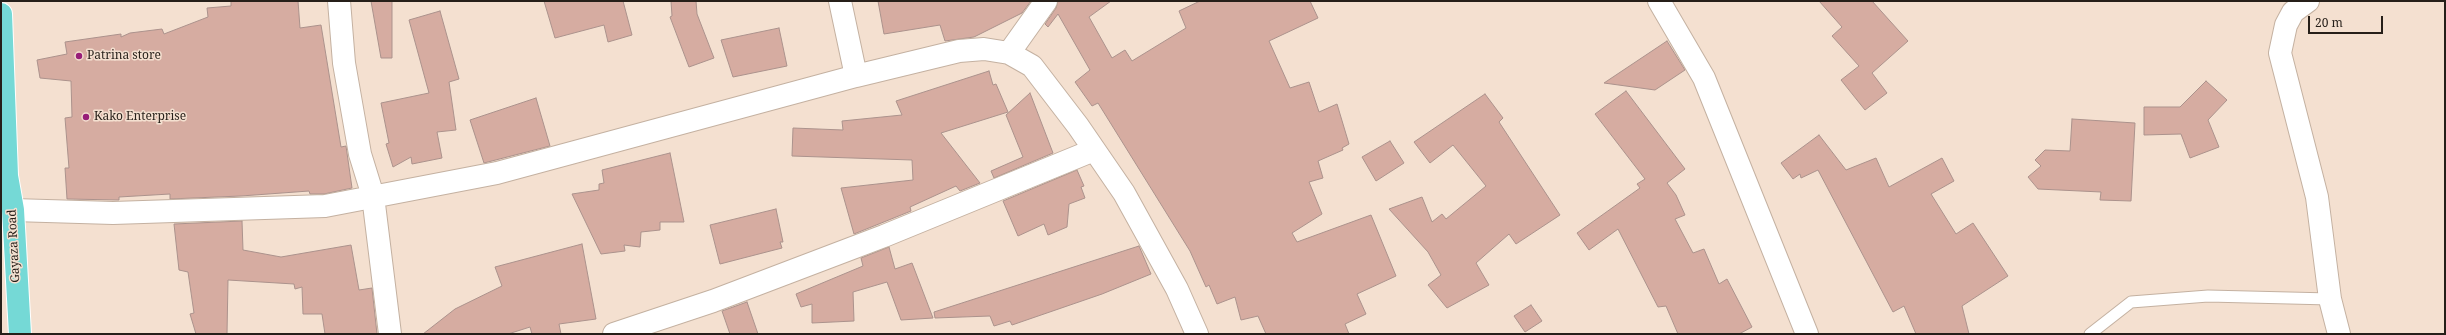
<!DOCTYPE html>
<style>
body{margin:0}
#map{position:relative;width:2446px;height:335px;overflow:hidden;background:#f4e0d0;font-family:"Noto Serif",serif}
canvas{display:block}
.frame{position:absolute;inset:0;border:2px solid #261f19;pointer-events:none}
.scale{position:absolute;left:2308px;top:16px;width:75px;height:18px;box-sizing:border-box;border:2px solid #261f19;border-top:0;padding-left:5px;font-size:12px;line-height:14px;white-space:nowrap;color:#261f19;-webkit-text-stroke:3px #f4e0d0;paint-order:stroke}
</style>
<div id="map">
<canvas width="2446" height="335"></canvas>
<div class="frame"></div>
<div class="scale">20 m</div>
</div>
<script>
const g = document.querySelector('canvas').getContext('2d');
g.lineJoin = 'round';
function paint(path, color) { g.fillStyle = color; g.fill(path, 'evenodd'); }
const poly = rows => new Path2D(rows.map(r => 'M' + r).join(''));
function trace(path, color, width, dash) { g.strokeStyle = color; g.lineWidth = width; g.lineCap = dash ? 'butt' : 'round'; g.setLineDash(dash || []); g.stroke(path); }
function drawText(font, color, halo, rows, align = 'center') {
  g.font = font + ' "Noto Serif",serif'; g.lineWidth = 3; g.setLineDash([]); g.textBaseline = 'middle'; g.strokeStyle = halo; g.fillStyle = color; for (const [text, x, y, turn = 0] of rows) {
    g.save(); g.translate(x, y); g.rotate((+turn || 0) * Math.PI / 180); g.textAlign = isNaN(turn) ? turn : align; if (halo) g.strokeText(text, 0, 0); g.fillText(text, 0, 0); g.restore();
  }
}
const building = poly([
 [231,1,298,1,300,28,321,25,341,147,346,146,352,188,324,194,310,194,309,191,241,196,170,199,170,194,119,197,119,200,67,199,65,168,69,168,65,118,72,117,71,81,40,78,37,60,67,54,65,42,121,34,121,37,130,33,162,29,164,34,208,17,207,8,231,6,231,1],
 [371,1,392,1,392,58,381,58,371,1],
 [544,1,623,1,632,35,608,42,604,25,555,38,544,1],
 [671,1,696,1,697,14,714,58,689,67,670,17,672,16,671,1],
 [878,1,1031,1,1022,13,974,37,945,41,940,25,884,34,878,1],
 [1058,1,1111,1,1089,17,1112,58,1125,50,1132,61,1186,28,1179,11,1200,1,1310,1,1318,18,1269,41,1290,88,1309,82,1319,112,1337,104,1349,144,1342,148,1343,150,1318,161,1323,178,1309,182,1322,214,1292,233,1297,242,1371,215,1396,276,1357,294,1366,314,1345,324,1349,334,1266,334,1258,316,1241,320,1235,297,1217,304,1209,285,1206,287,1190,251,1098,103,1092,106,1075,82,1090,70,1058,14,1048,27,1045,24,1056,8,1058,1],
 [1819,1,1872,1,1908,41,1872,73,1887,93,1865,110,1841,80,1859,66,1832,36,1842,27,1819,1],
 [440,11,459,79,449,82,456,130,437,132,442,158,412,164,411,157,393,167,386,144,389,143,381,103,429,93,409,20,440,11],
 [779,28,787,66,733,77,721,40,779,28],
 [1667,41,1685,70,1655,90,1604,83,1667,41],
 [989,71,993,85,996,84,1008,112,941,133,980,183,960,191,956,186,910,207,911,211,854,234,841,188,913,180,912,160,792,156,793,128,843,130,842,121,902,115,896,101,989,71],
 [2206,81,2227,100,2208,120,2219,147,2190,158,2181,134,2144,135,2144,107,2180,107,2206,81],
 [1626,91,1685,169,1667,183,1676,195,1685,215,1675,219,1693,253,1704,249,1719,284,1727,279,1752,327,1739,334,1678,334,1666,306,1658,307,1618,229,1589,250,1577,233,1640,188,1637,184,1645,179,1595,114,1626,91],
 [1030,93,1053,153,994,178,991,171,1023,157,1006,115,1030,93],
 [1485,94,1503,118,1499,122,1560,215,1516,244,1509,234,1476,263,1489,285,1447,308,1428,285,1441,275,1428,252,1389,209,1422,197,1432,222,1442,214,1446,219,1486,186,1453,145,1430,163,1414,142,1485,94],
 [536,98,550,146,484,163,470,120,536,98],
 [2072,119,2135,123,2131,201,2100,200,2101,192,2038,189,2028,177,2041,166,2035,160,2045,150,2070,151,2072,119],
 [1819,135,1846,170,1876,158,1889,187,1942,158,1954,181,1931,194,1956,234,1973,223,2008,276,1962,306,1969,334,1916,334,1904,306,1893,312,1818,170,1801,178,1800,174,1793,179,1781,163,1819,135],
 [1390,141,1404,163,1376,181,1362,157,1390,141],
 [670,153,684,222,660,222,660,230,641,232,640,247,624,245,625,251,601,254,572,194,599,190,599,184,604,183,602,170,670,153],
 [1077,170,1084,186,1081,187,1085,198,1069,204,1067,227,1048,235,1044,224,1018,236,1003,201,1077,170],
 [776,209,783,242,780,242,782,248,720,264,710,225,776,209],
 [242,221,243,250,281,257,351,245,359,290,372,288,377,334,325,334,322,314,303,314,302,287,295,289,294,284,228,280,227,334,196,334,190,314,194,313,188,272,179,270,174,224,242,221],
 [582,244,596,319,559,324,561,334,532,334,530,327,508,334,423,334,455,309,502,286,495,267,582,244],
 [1139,246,1151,274,1102,294,1012,325,1010,321,994,326,990,316,935,318,934,312,1139,246],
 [889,247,895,269,912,263,933,318,901,320,887,282,853,292,854,321,812,323,812,304,801,307,796,294,863,266,861,258,889,247],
 [747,302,758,334,730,334,722,311,747,302],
 [1531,305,1542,321,1525,332,1514,316,1531,305]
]);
paint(building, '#d6aca1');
trace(building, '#ab928c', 1);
const lane = poly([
 [2090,334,2131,302,2208,296,2330,299]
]);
const street = poly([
 [339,1,344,63,360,154,373,196,390,334],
 [840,1,856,76],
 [1659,1,1704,78,1807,334],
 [2308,1,2293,12,2286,25,2280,53,2317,197,2330,299,2339,334],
 [1009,53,1046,1],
 [13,210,113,213,325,206,497,173,856,76,959,51,984,49,1009,53,1032,66,1078,126,1124,193,1177,289,1197,334],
 [614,334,713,301,884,236,1094,150]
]);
const primary = poly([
 [1,14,7,176,13,210,20,334]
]);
trace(lane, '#c4b1a1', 13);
trace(street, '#c4b1a1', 24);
trace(primary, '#fff', 24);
trace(lane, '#fff', 11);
trace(street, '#fff', 22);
trace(primary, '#75d9d6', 22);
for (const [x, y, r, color] of [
 [79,56,4,"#981e78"],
 [86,117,4,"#981e78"]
]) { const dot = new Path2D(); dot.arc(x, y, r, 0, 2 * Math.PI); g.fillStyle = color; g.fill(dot); trace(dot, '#f4e0d0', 1.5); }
drawText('12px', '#261f19', '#f4e0d0', [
 ["Patrina store",87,56],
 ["Kako Enterprise",94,117]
], 'left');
drawText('12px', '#261f19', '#f4e0d0', [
 ["Gayaza Road",14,246,-93]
]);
</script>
